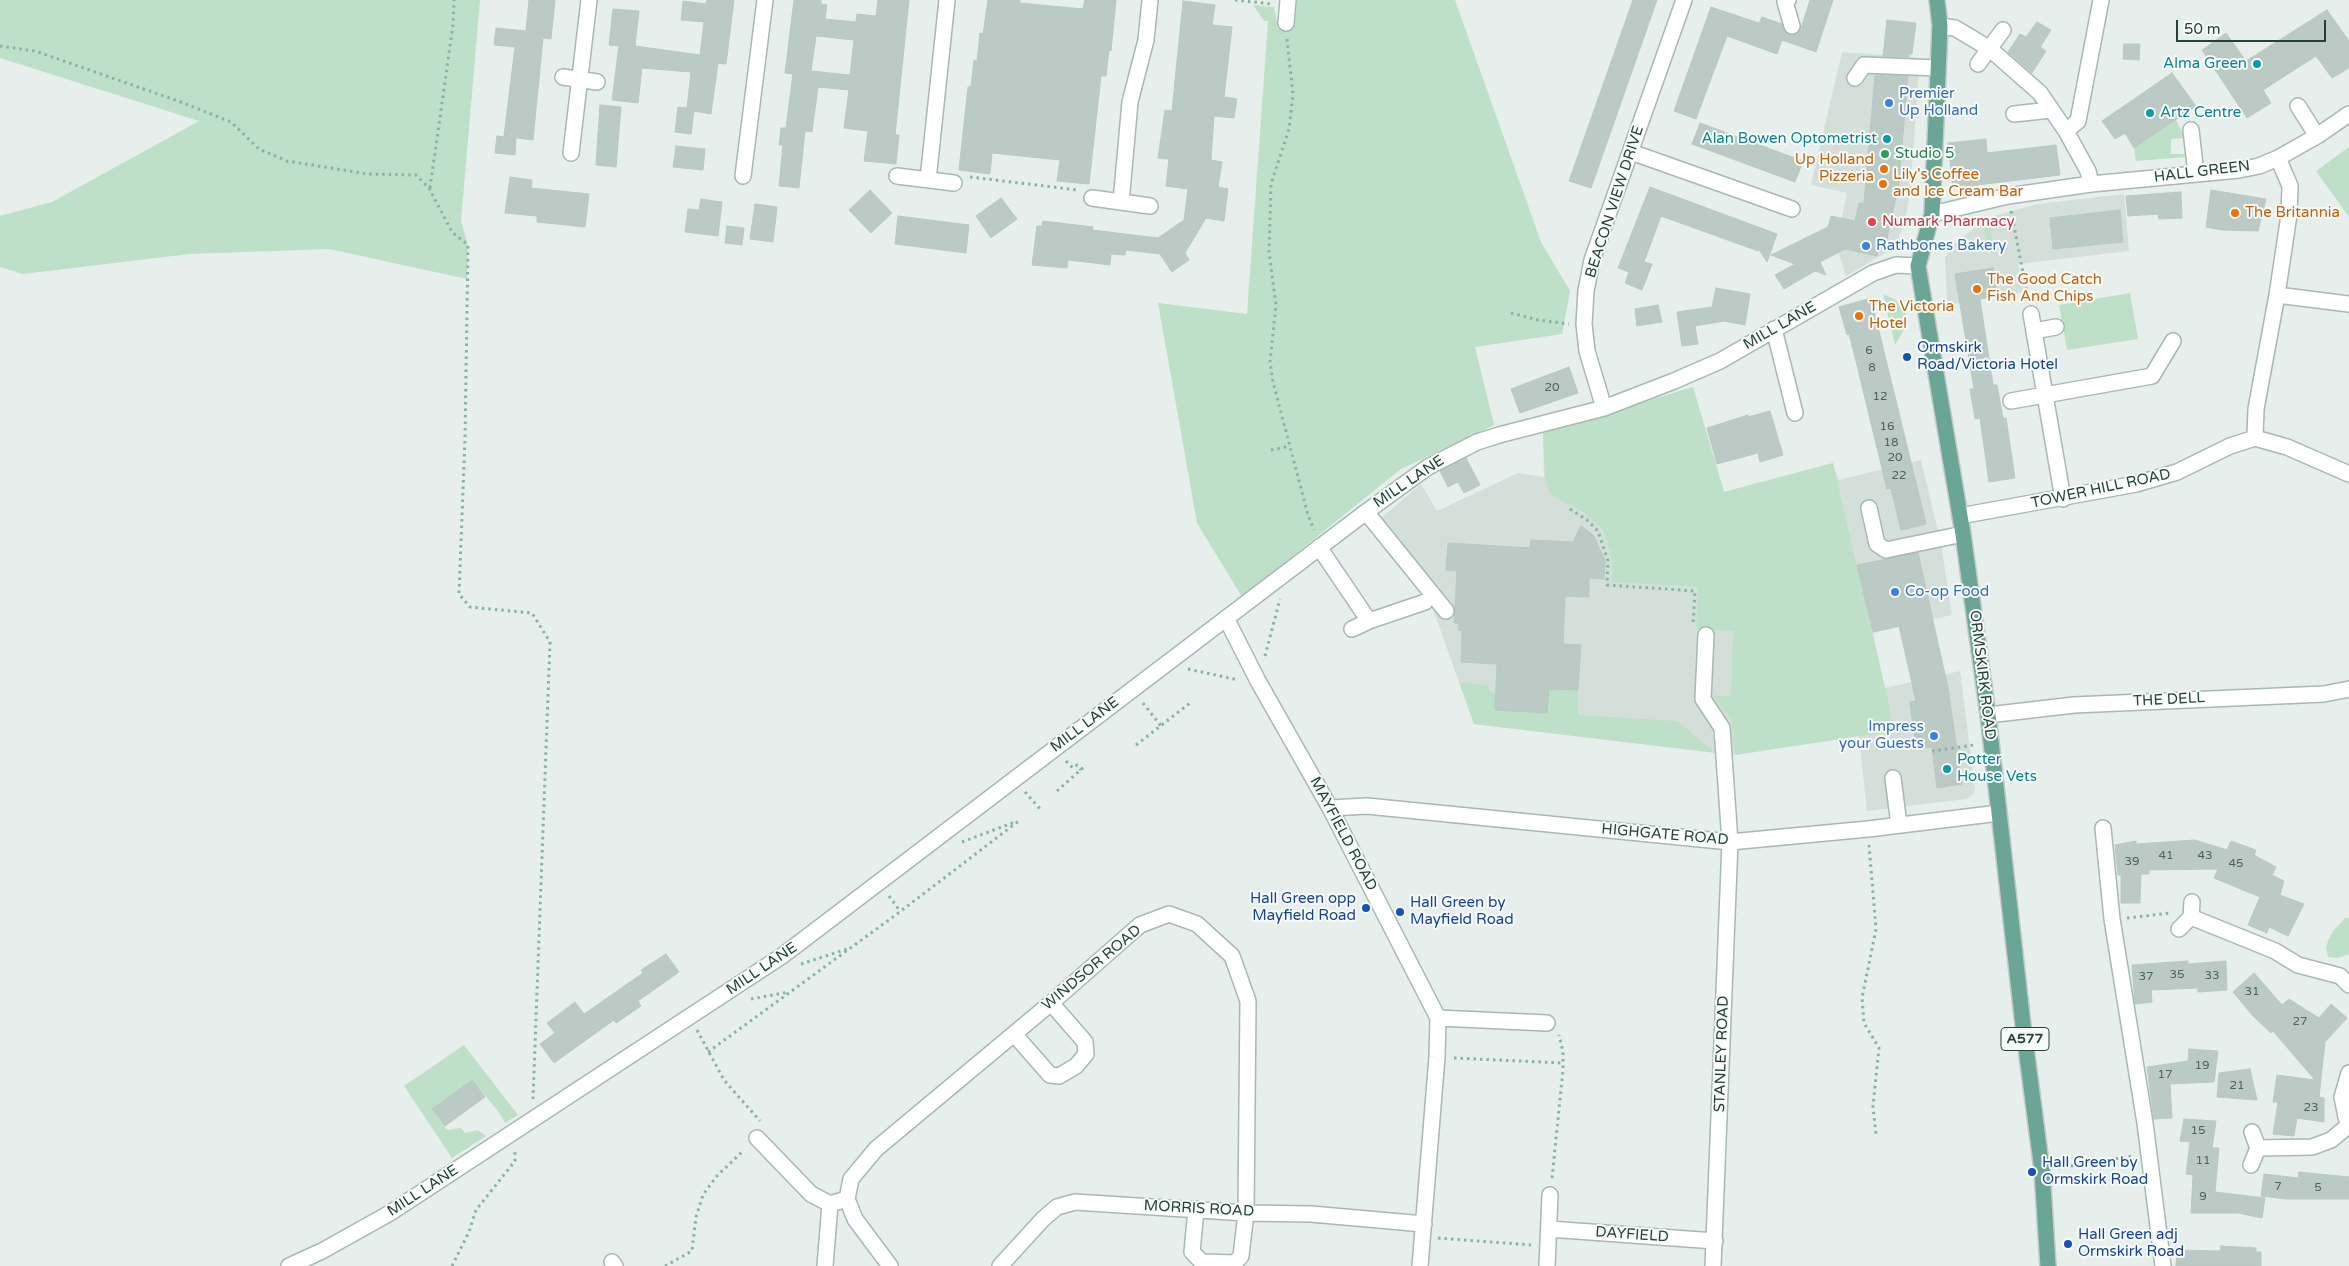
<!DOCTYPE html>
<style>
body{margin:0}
#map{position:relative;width:2349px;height:1266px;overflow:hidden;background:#e6efeb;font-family:"Varela Round",sans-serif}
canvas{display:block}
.scale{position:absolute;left:2176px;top:20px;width:150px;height:22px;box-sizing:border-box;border:2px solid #24423a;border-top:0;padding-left:6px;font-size:15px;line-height:18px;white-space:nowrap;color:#24423a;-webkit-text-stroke:4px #f7fbf9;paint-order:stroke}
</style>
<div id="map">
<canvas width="2349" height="1266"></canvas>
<div class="scale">50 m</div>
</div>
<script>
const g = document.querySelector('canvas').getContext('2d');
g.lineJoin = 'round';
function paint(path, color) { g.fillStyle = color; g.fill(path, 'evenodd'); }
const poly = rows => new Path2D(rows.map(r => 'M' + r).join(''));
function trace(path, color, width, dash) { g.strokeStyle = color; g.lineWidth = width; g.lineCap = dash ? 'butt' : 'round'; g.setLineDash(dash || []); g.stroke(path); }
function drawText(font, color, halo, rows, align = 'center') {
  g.font = font + ' "Varela Round",sans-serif'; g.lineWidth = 4; g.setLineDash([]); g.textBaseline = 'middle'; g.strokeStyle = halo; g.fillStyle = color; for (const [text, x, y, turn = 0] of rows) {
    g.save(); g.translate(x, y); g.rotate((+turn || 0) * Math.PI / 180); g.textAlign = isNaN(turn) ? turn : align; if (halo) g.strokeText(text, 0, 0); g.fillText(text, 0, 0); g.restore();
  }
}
paint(poly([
 [1842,52,1920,58,1910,193,1904,226,1897,241,1887,252,1846,276,1836,245,1847,193,1811,185],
 [2124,194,2129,251,2018,264,2024,292,1947,305,1945,258,1953,245,1987,218,2038,204],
 [1693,387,1724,492,1833,463,1838,480,1921,460,1941,544,1952,615,1873,633,1885,688,1960,671,1975,789,1972,796,1966,799,1867,811,1859,736,1735,755,1474,724,1429,598,1371,527,1421,484,1437,511,1518,473,1544,477,1543,433]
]), '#d4dfda');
paint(poly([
 [0,0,480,0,461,221,468,245,467,279,329,249,189,254,23,274,0,267,0,216,52,202,199,121,0,58],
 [1297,0,1455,0,1541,242,1570,291,1562,334,1475,347,1494,425,1401,469,1242,597,1197,523,1158,303,1247,314,1268,21,1264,21,1253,5,1274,7,1277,22,1295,23],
 [2176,120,2185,138,2171,139,2171,154,2185,154,2186,157,2136,161,2134,148],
 [2349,147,2349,217,2316,171],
 [1988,221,1995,252,1990,253,1982,222],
 [2130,293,2138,339,2067,350,2059,305],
 [1883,294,1896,300,1906,314,1905,328,1895,345],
 [1693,387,1724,492,1833,463,1889,705,1893,731,1735,755,1731,719,1713,696,1731,696,1733,631,1696,629,1698,587,1612,582,1612,559,1604,531,1585,513,1550,494,1545,477,1543,433],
 [1459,682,1487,685,1490,691,1496,694,1495,710,1547,713,1549,689,1578,690,1578,715,1677,721,1716,753,1474,724],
 [2345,918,2349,918,2349,954,2338,958,2328,957,2326,948,2328,941,2333,931],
 [464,1045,518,1115,505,1123,498,1111,472,1080,432,1109,447,1130,461,1128,465,1133,478,1130,486,1136,452,1158,404,1086]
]), '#bfe0c8');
const building = poly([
 [529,0,555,0,551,39,543,38,533,140,504,136,515,47,494,45,496,28,526,31,529,0],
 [707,0,734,0,726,64,718,63,711,114,694,111,691,134,675,132,678,107,687,108,691,72,642,68,638,103,612,100,619,46,609,45,613,9,639,11,635,46,700,55,704,22,681,20,683,1,706,4,707,0],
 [794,0,821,0,821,4,827,5,825,19,856,22,857,14,876,16,878,0,909,0,895,135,899,135,896,164,864,161,868,131,844,128,849,90,818,87,812,132,805,131,799,188,779,186,783,145,779,145,781,128,786,128,793,74,785,73,794,0],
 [816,36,854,40,850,75,811,71,816,36],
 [988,0,1020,0,1020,3,1083,9,1085,0,1116,0,1111,51,1109,50,1106,76,1101,76,1089,184,1057,181,1060,160,1011,155,992,153,990,174,959,170,968,87,971,87,974,60,977,61,980,33,983,34,988,0],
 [1633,0,1657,0,1591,188,1569,181,1633,0],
 [1810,0,1833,0,1816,52,1782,40,1777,54,1727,36,1696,119,1674,111,1711,7,1759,23,1762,17,1782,24,1786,33,1794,35,1801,29,1810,0],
 [1183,1,1215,5,1212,25,1232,27,1224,97,1237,99,1234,118,1214,116,1211,160,1222,162,1218,187,1228,189,1224,221,1206,218,1185,253,1189,260,1172,272,1160,254,1126,250,1125,255,1111,254,1110,265,1068,260,1067,268,1032,265,1037,226,1042,226,1043,221,1093,227,1092,230,1158,238,1184,220,1188,189,1166,186,1169,159,1158,158,1165,110,1172,111,1183,1],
 [2327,10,2349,41,2349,68,2332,78,2316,56,2263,90,2271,103,2247,118,2202,50,2226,33,2246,61,2327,10],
 [1887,20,1916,23,1912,54,1909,54,1909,57,1883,56,1887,20],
 [2037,22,2051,30,2040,47,2046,51,2032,73,2008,52,2020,34,2026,37,2037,22],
 [2124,44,2140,44,2139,60,2123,59,2124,44],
 [2172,73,2196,106,2134,148,2125,133,2115,139,2102,121,2172,73],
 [1881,75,1908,76,1898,192,1897,192,1886,243,1880,241,1877,256,1845,249,1820,262,1826,275,1815,271,1784,289,1775,275,1795,264,1771,255,1828,227,1831,216,1855,221,1859,203,1864,203,1875,76,1881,75],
 [600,105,621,107,616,167,596,165,600,105],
 [1700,123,1803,161,1795,182,1692,144,1700,123],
 [497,136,516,138,515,155,495,153,497,136],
 [1986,139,1987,153,2056,145,2060,175,1953,188,1948,143,1986,139],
 [676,146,705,149,703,170,673,167,676,146],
 [510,177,532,180,531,188,589,194,585,227,537,222,537,216,505,213,510,177],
 [1650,187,1777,234,1767,262,1758,248,1758,251,1661,216,1644,262,1652,264,1642,290,1625,283,1629,272,1618,268,1650,187],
 [870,190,892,213,871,233,849,210,870,190],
 [2211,190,2266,199,2258,231,2222,230,2206,227,2211,190],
 [2181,192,2182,218,2159,219,2158,214,2128,216,2126,196,2181,192],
 [1001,198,1017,219,991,238,976,216,1001,198],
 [701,199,722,202,718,236,685,232,688,209,699,210,701,199],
 [755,204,777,207,773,242,750,239,755,204],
 [2120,210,2123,242,2053,249,2050,218,2120,210],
 [898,216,969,225,966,253,895,244,898,216],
 [727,226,744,228,742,245,725,243,727,226],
 [1993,268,1997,296,1980,299,1993,385,1997,385,2003,418,2006,418,2015,478,1989,482,1980,418,1975,419,1970,389,1974,389,1955,274,1993,268],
 [1716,288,1750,294,1745,325,1724,321,1695,326,1698,344,1682,346,1677,312,1712,307,1716,288],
 [1871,298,1926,524,1901,530,1891,488,1887,489,1853,349,1849,334,1847,335,1839,307,1871,298],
 [1658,305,1662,322,1637,326,1635,309,1658,305],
 [1569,367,1578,393,1520,413,1511,389,1569,367],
 [1770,411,1783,455,1760,462,1758,453,1717,464,1707,428,1748,415,1748,417,1770,411],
 [1466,458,1480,485,1464,493,1458,482,1448,487,1440,471,1466,458],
 [1581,526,1594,536,1605,561,1604,579,1589,578,1589,597,1565,596,1563,644,1581,645,1578,690,1549,689,1547,713,1495,710,1497,664,1461,662,1462,631,1458,630,1459,623,1454,623,1457,571,1446,570,1448,543,1530,548,1531,540,1573,542,1581,526],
 [1918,553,1948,688,1962,784,1937,788,1932,747,1916,749,1910,702,1916,701,1899,626,1873,632,1857,565,1918,553],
 [2195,840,2227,850,2231,841,2256,850,2254,855,2276,867,2272,875,2284,881,2280,895,2304,904,2288,936,2269,927,2267,933,2248,925,2260,897,2214,878,2218,869,2149,870,2149,874,2141,874,2140,903,2121,903,2121,875,2118,875,2115,845,2136,841,2136,844,2195,840],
 [666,954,679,972,638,1001,641,1006,616,1023,614,1020,554,1063,540,1044,555,1033,547,1023,575,1002,584,1014,643,973,641,970,666,954],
 [2188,961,2188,964,2226,961,2227,990,2198,992,2198,988,2151,990,2152,1002,2135,1004,2132,965,2188,961],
 [2254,973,2282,1005,2289,999,2319,1018,2331,1004,2347,1018,2325,1042,2319,1097,2324,1098,2324,1122,2297,1118,2294,1136,2273,1134,2278,1102,2273,1102,2277,1075,2315,1080,2273,1031,2271,1033,2253,1016,2233,992,2254,973],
 [2189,1049,2218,1051,2214,1082,2170,1084,2172,1118,2154,1119,2147,1067,2188,1061,2189,1049],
 [2250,1069,2257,1100,2217,1097,2219,1073,2250,1069],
 [472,1080,485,1097,445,1126,432,1109,472,1080],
 [2184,1119,2216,1121,2212,1148,2219,1148,2215,1192,2265,1198,2262,1218,2238,1213,2191,1213,2193,1175,2186,1174,2190,1142,2180,1141,2184,1119],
 [2299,1172,2349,1177,2349,1199,2287,1199,2261,1196,2264,1174,2298,1178,2299,1172],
 [2221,1246,2256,1248,2256,1252,2261,1252,2261,1266,2176,1266,2177,1250,2220,1251,2221,1246]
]);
paint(building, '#bbcac4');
trace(building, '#b8c9c2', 1);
const minor = poly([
 [1788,0,1785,2,1792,26],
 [1286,23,1288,0],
 [1940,26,1955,28,1990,49,2040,93,2066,131,2088,171,2091,184],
 [1978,64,2003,30],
 [563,77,597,82],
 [1855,78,1864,65,1938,68],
 [2298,106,2317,136],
 [2014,114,2051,110],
 [2191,130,2196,174],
 [2066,131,2078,121,2101,0],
 [1631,152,1792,209],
 [571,153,589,0],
 [743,176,765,0],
 [897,176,954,183],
 [928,180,947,0],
 [1092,198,1150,206],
 [1121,202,1130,102,1146,40,1150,0],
 [1932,214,2008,196,2091,184,2239,170,2259,166,2278,158,2317,136,2349,114],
 [2277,295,2349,304],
 [2031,314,2063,499],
 [1774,329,1795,413],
 [2034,331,2056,327],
 [2011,401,2152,376,2173,341],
 [1604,408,1587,351,1584,324,1586,291,1592,260,1684,0],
 [2255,438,2256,409,2277,295,2289,215,2290,186,2278,158],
 [1869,508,1877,544,1886,550,1963,534],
 [1366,512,1446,611],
 [1960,516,2136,484,2177,472,2230,446,2255,438,2287,447,2349,474],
 [1319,547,1369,621,1425,602],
 [1226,618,1258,681,1330,808,1438,1018,1437,1057,1420,1266],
 [1352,629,1369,621],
 [1706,635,1703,699,1722,728,1730,842,1713,1266],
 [1988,715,2074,705,2324,694,2349,689],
 [1893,778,1899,825],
 [1330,808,1367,806,1730,842,1868,829,1999,813],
 [2103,828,2112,919,2145,1123,2163,1266],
 [2191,917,2275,951,2298,965,2340,976,2349,985],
 [2179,929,2191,917,2192,902],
 [1438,1018,1547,1023],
 [1014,1034,1050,1075,1059,1076,1076,1066,1086,1054,1085,1042,1051,1003],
 [2349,1073,2342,1097,2346,1117,2349,1125],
 [757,1138,811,1194,830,1204,847,1199,855,1219,890,1266],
 [2258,1148,2312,1147,2331,1140,2349,1125],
 [2251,1165,2258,1148,2252,1132],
 [847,1199,851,1179,876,1149,1051,1003,1140,925,1169,914,1197,924,1232,956,1248,1001,1246,1213,1241,1256,1235,1263,1202,1262,1192,1252,1196,1209],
 [1549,1229,1715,1241],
 [612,1262,615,1266],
 [289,1266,322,1251,390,1213,782,956,1366,512,1428,467,1477,442,1499,435,1604,408,1674,381,1720,361,1873,273,1896,265,1918,266],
 [825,1266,830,1204],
 [1000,1266,1043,1219,1057,1207,1075,1202,1246,1213,1311,1214,1424,1224],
 [1547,1266,1550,1195]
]);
const major = poly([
 [1937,0,1940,26,1932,214,1918,266,1963,534,1988,715,2023,1025,2042,1170,2048,1266]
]);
trace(minor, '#a8b8b2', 18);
trace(major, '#c2cac8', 18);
trace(poly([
 [1235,0,1272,4],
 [1287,39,1293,95,1289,129,1271,184,1269,252,1276,305,1270,362,1273,382,1308,515,1314,530],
 [0,46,35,51,181,102,231,122,259,149,287,161,368,174,416,175,429,188,452,232,468,245,465,439,459,594,470,607,532,613,550,642,533,1099],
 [970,177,1078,190],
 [430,188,453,25,454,0],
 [2011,211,2028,298],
 [1511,313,1538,320,1569,324],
 [1271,450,1290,446],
 [1570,509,1587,520,1598,531,1608,561,1607,585,1695,591,1693,625],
 [1265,656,1280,599],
 [1188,669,1238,680],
 [1143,703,1161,726],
 [1136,745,1190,703],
 [1932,751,1974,745],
 [1066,761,1073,768,1077,765,1081,770],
 [1057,791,1086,765],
 [1025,792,1041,810],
 [962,842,1015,822],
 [1869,845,1876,929,1862,998,1864,1023,1879,1048,1873,1106,1876,1135],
 [889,896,900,911],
 [2127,918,2171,913],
 [801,964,847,949],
 [751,999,789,992],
 [697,1030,724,1080,760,1121],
 [708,1052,897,914,1020,820],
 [1454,1058,1563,1063],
 [2058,1168,2133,1156],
 [1552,1178,1563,1070,1563,1052,1559,1035],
 [1438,1238,1531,1245],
 [452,1266,469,1232,476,1210,515,1161,515,1152],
 [665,1266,692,1251,696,1217,703,1195,716,1177,744,1150]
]), '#86b3a5', 3, [2.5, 4]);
trace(minor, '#fff', 15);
trace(major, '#6aa596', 15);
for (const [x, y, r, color] of [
 [2257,64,5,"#0f9aa8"],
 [1889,103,5,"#3f7fe0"],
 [2150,113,5,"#0f9aa8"],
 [1887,139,5,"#0f9aa8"],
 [1885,154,5,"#2e9e5b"],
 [1884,169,5,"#e8710a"],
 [1883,184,5,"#e8710a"],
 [2235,213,5,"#e8710a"],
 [1872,222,5,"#e0444e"],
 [1866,246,5,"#3f7fe0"],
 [1977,289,5,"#e8710a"],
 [1859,316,5,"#e8710a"],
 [1907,357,5,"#1a4fb4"],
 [1895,592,5,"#3f7fe0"],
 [1934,736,5,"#3f7fe0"],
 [1947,769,5,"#0f9aa8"],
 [1366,908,5,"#1a4fb4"],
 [1400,912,5,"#1a4fb4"],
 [2032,1172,5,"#1a4fb4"],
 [2068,1244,5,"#1a4fb4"]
]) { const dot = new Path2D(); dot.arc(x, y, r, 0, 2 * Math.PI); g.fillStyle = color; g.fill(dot); trace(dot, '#f7fbf9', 2); }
drawText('12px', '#4a645c', null, [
 ["6",1869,351],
 ["8",1872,368],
 ["20",1552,388],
 ["12",1880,397],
 ["16",1887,427],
 ["18",1891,443],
 ["20",1895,458],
 ["22",1899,476],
 ["41",2166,856],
 ["43",2205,856],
 ["39",2132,862],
 ["45",2236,864],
 ["35",2177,975],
 ["33",2212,976],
 ["37",2146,977],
 ["31",2252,992],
 ["27",2300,1022],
 ["19",2202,1066],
 ["17",2165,1075],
 ["21",2237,1086],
 ["23",2311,1108],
 ["15",2198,1131],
 ["11",2203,1161],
 ["7",2278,1187],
 ["5",2318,1188],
 ["9",2203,1197]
]);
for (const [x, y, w] of [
 [2025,1039,48]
]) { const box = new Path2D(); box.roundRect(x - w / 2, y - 11.5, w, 23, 4); g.fillStyle = '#f7fbf9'; g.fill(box); trace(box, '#24423a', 1); }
drawText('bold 14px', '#24423a', null, [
 ["A577",2025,1039]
]);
drawText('15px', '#0d838f', '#f7fbf9', [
 ["Alma Green",2247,64],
 ["Artz Centre",2160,113,"left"],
 ["Alan Bowen Optometrist",1877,139],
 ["Potter",1957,760,"left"],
 ["House Vets",1957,777,"left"]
], 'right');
drawText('15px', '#366cbe', '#f7fbf9', [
 ["Premier",1899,94],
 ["Up Holland",1899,111],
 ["Rathbones Bakery",1876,246],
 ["Co-op Food",1905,592],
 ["Impress",1924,727,"right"],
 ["your Guests",1924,744,"right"]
], 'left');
drawText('15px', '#27864d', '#f7fbf9', [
 ["Studio 5",1895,154]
], 'left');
drawText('15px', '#c56008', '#f7fbf9', [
 ["Up Holland",1874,160,"right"],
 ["Pizzeria",1874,177,"right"],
 ["Lily's Coffee",1893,175],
 ["and Ice Cream Bar",1893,192],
 ["The Britannia",2245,213],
 ["The Good Catch",1987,280],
 ["Fish And Chips",1987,297],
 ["The Victoria",1869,307],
 ["Hotel",1869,324]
], 'left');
drawText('15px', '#24423a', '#f7fbf9', [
 ["HALL GREEN",2202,172,-7],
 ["BEACON VIEW DRIVE",1615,202,-72],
 ["MILL LANE",1780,326,-30],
 ["MILL LANE",1409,482,-34],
 ["TOWER HILL ROAD",2101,489,-12],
 ["ORMSKIRK ROAD",1982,675,83],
 ["THE DELL",2169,700,-3],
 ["MILL LANE",1085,725,-37],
 ["MAYFIELD ROAD",1343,834,62],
 ["HIGHGATE ROAD",1665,835,5],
 ["WINDSOR ROAD",1092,968,-40],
 ["MILL LANE",762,969,-34],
 ["STANLEY ROAD",1722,1054,-88],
 ["MILL LANE",423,1191,-33],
 ["MORRIS ROAD",1199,1209,3],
 ["DAYFIELD",1632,1235,4]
]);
drawText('15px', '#be3a42', '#f7fbf9', [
 ["Numark Pharmacy",1882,222]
], 'left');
drawText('15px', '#164399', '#f7fbf9', [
 ["Ormskirk",1917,348],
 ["Road/Victoria Hotel",1917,365],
 ["Hall Green opp",1356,899,"right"],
 ["Mayfield Road",1356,916,"right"],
 ["Hall Green by",1410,903],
 ["Mayfield Road",1410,920],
 ["Hall Green by",2042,1163],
 ["Ormskirk Road",2042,1180],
 ["Hall Green adj",2078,1235],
 ["Ormskirk Road",2078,1252]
], 'left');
</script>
